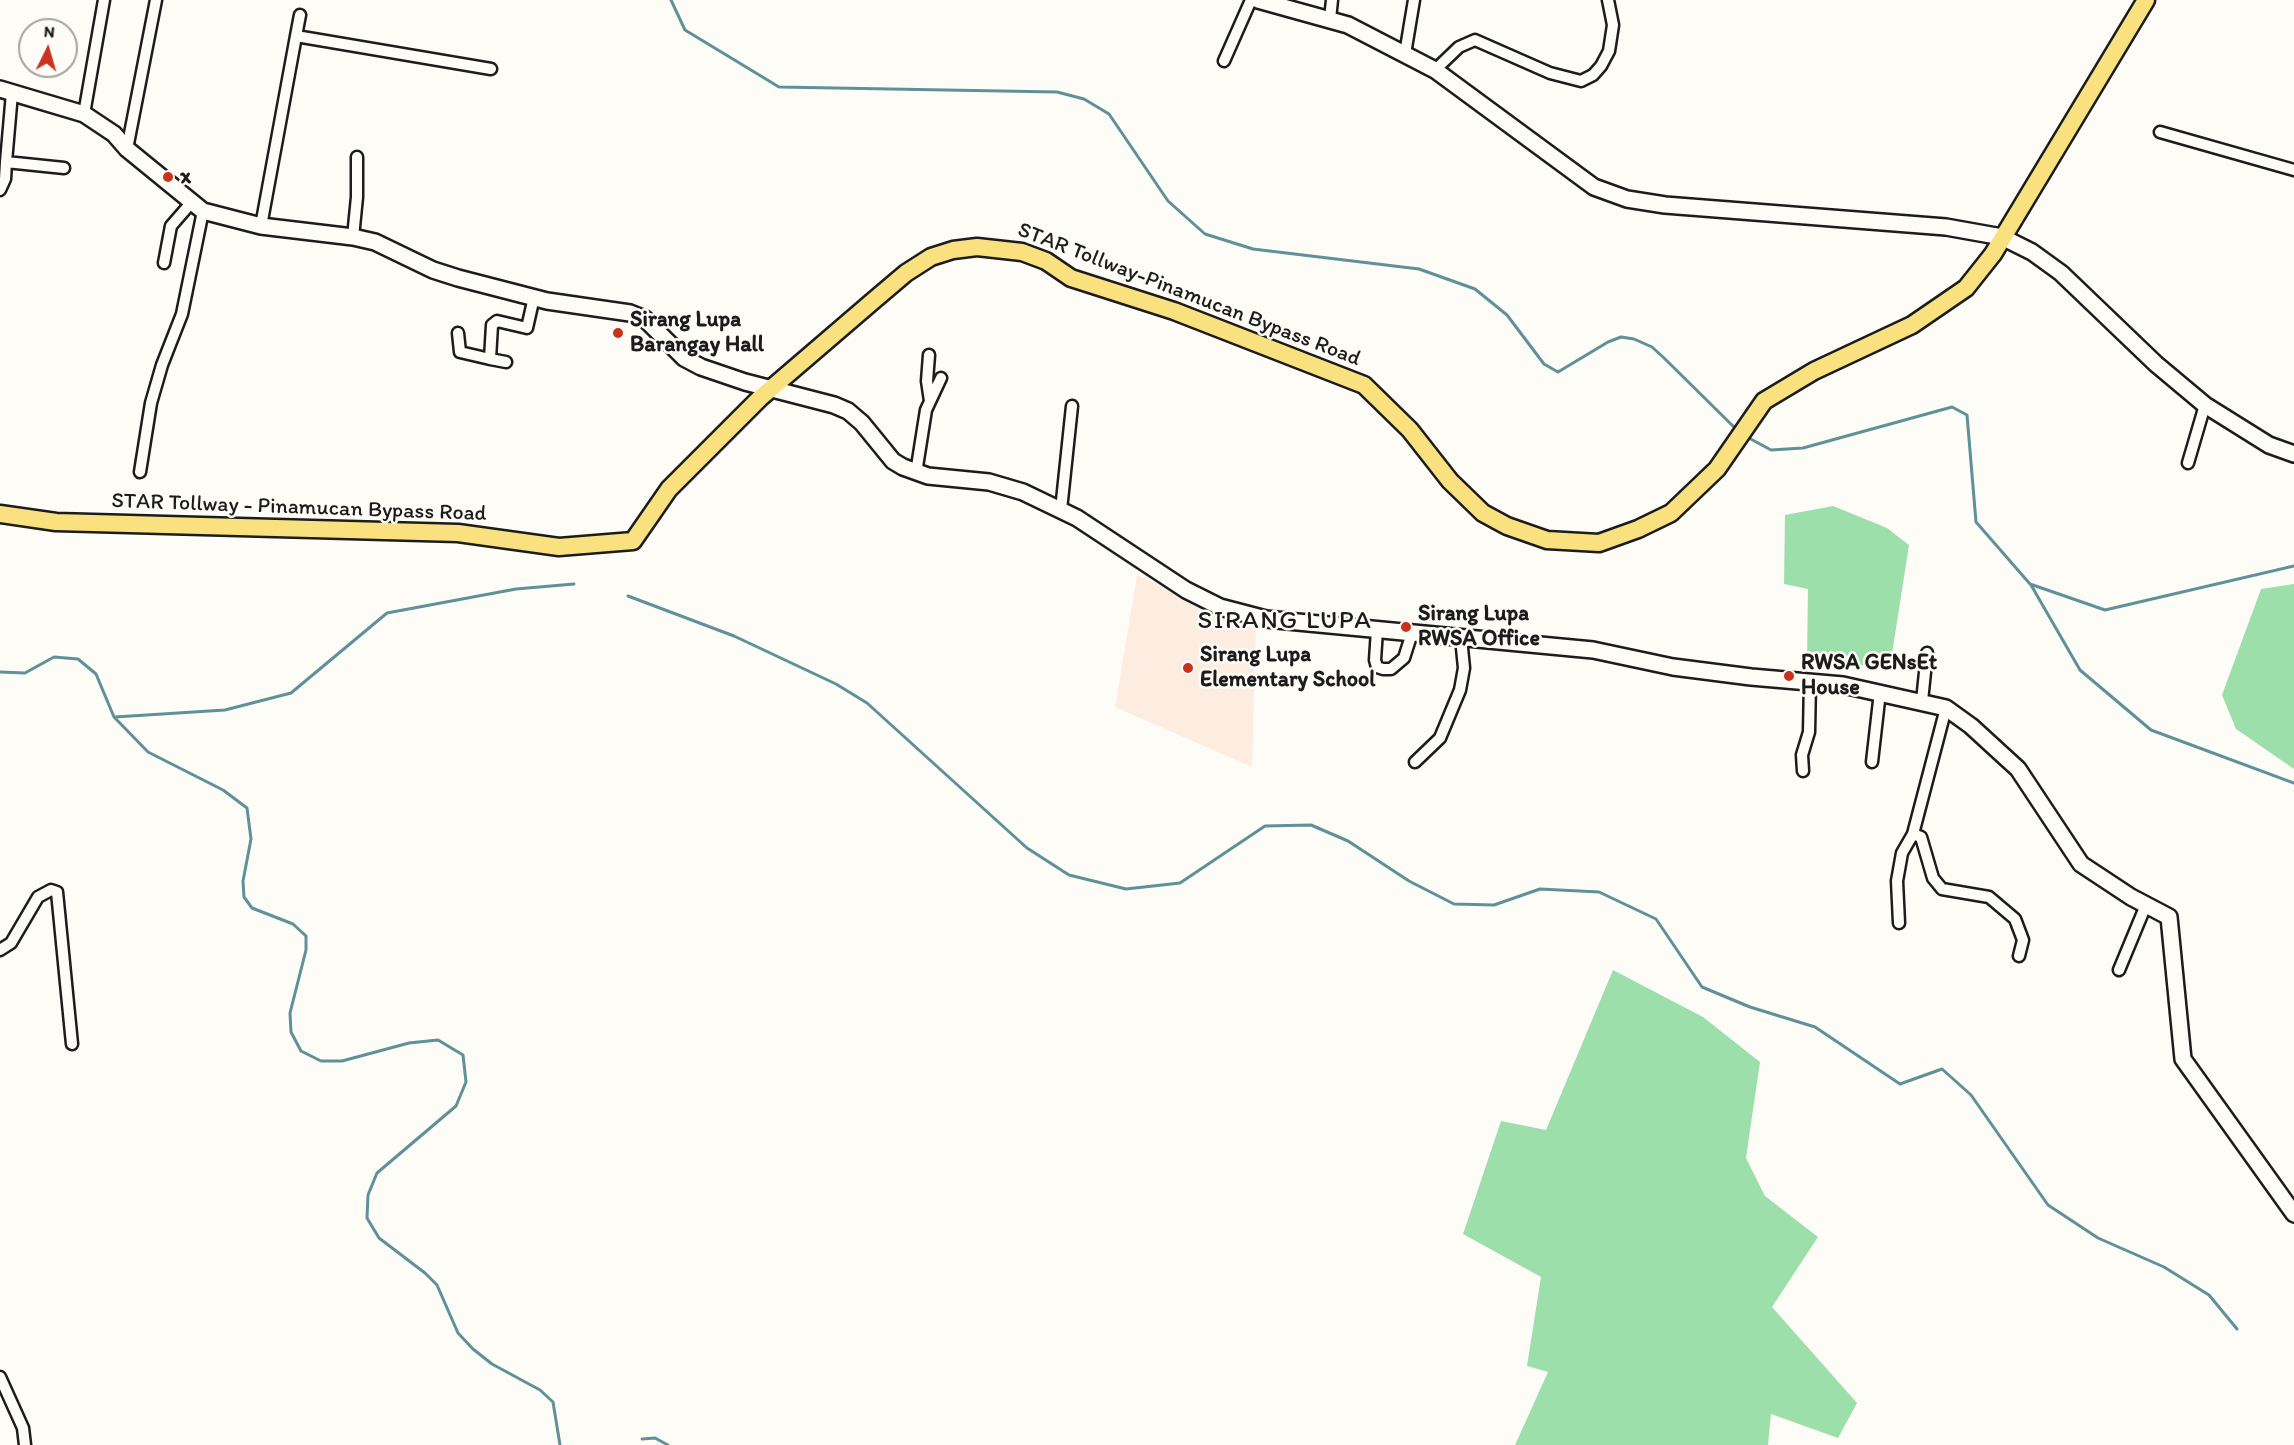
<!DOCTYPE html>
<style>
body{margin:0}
#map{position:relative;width:2294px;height:1445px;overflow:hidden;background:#fdfcf7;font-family:Itim,sans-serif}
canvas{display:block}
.north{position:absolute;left:18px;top:18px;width:60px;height:60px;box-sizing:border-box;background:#fdfcf7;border:2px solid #a3a29f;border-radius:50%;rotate:5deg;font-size:16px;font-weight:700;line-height:24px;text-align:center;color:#1c1c1c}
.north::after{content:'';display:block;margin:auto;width:21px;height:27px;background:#c8321e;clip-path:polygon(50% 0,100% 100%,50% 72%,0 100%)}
</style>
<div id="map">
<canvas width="2294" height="1445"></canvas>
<div class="north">N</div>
</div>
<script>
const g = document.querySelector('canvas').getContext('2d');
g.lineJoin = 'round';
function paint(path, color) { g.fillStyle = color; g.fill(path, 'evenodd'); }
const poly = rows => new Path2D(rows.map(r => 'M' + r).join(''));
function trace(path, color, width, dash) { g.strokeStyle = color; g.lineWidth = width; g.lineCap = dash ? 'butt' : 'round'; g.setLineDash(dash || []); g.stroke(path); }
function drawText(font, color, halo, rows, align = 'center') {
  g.font = font + ' Itim,sans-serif'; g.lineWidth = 5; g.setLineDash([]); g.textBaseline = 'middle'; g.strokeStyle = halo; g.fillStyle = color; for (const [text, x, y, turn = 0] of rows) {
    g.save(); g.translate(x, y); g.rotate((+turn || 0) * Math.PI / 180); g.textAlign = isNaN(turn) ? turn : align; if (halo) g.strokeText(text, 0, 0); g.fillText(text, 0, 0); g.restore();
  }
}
paint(poly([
 [1137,575,1256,628,1252,767,1115,707]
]), '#fcede0');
paint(poly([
 [1833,506,1887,528,1909,545,1890,667,1807,662,1808,589,1784,584,1785,515],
 [2294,584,2294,769,2236,729,2222,695,2261,589],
 [1613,970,1703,1017,1760,1062,1746,1158,1765,1196,1818,1237,1772,1307,1857,1403,1838,1438,1771,1414,1768,1445,1515,1445,1548,1372,1527,1366,1541,1277,1463,1234,1501,1121,1546,1130]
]), '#9cdfab');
trace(poly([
 [671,0,685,30,779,87,1057,92,1084,99,1109,114,1168,201,1205,234,1253,249,1419,269,1475,289,1507,315,1544,364,1558,372,1608,342,1621,337,1634,339,1652,347,1663,357,1737,430],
 [1747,437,1771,450,1803,448,1952,407,1967,415,1976,522,2030,584,2105,610,2294,566],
 [2031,585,2080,670,2151,730,2294,783],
 [628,596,734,636,836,684,867,703,1027,848,1069,875,1126,889,1180,883,1265,826,1311,825,1348,841,1409,881,1454,904,1494,905,1540,889,1599,892,1656,919,1702,987,1750,1007,1815,1027,1900,1084,1942,1069,1971,1095,2048,1205,2098,1238,2164,1267,2209,1295,2237,1329],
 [0,672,25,673,54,657,78,659,96,674,114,717,148,752,223,790,247,808,251,839,243,881,244,897,252,908,293,924,306,936,306,950,290,1013,291,1032,301,1051,321,1061,342,1061,409,1043,438,1040,463,1055,466,1082,456,1106,377,1173,368,1195,367,1218,379,1238,425,1273,437,1285,458,1333,473,1349,492,1364,540,1390,553,1402,560,1445],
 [115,717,225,710,291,693,387,613,516,589,574,584],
 [642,1439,655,1438,668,1445]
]), '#609098', 3);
const street = poly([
 [1330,19,1332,0],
 [296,36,300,15],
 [1405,54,1414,0],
 [1224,61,1251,0],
 [1435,70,1459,47,1475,40,1550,73,1581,81,1593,75,1601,66,1609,51,1613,25,1608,0],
 [12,93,6,162,64,168],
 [84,114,104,0],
 [2160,132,2294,170],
 [127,149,156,0],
 [0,190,5,179,6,162],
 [261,226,296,36,491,69],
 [353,237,357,197,357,157],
 [164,263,171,226,191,203],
 [458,333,460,352,490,359],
 [929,355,927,381,930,401],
 [506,362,490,359,492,325,497,321,527,328,534,297],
 [2188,463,2205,405],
 [140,472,151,403,162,365,182,314,203,211],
 [916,473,926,410,941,378],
 [1061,510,1072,406],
 [1377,630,1375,660,1377,667,1383,669,1391,669,1404,658,1412,633],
 [1922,701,1927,653],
 [1415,762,1440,738,1460,690,1464,668,1461,638],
 [1872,762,1880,692],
 [1803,771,1802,755,1809,732,1810,682],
 [1913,834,1921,837,1933,878,1942,889,1989,897,2015,919,2023,940,2019,956],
 [1899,923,1897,881,1902,853,1913,834,1946,708],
 [0,950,11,943,38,897,51,890,57,892,72,1044],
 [2119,970,2146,905],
 [0,1377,23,1428,25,1445]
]);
const secondary = poly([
 [1258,0,1348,25,1435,70,1594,187,1627,199,1665,205,1946,227,2002,237,2032,252,2061,273,2156,364,2205,405,2269,445,2294,454],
 [0,89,84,114,114,134,127,149,203,211,261,226,353,237,375,242,433,270,458,278,547,301,630,313,645,319,684,358,701,367,745,382,834,405,848,411,862,423,893,461,903,467,928,476,989,482,1023,492,1077,518,1186,590,1220,607,1266,619,1593,650,1673,667,1751,677,1843,685,1946,708,1971,726,2018,769,2081,864,2131,897,2169,917,2183,1059,2294,1214]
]);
const primary = poly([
 [0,514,56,522,458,533,559,547,633,541,669,489,760,398,873,301,906,273,931,257,953,250,977,247,1022,252,1046,261,1071,278,1174,311,1364,385,1410,430,1450,481,1483,513,1507,526,1547,540,1599,543,1638,529,1671,513,1717,469,1764,401,1814,371,1912,325,1966,288,1993,254,2146,0]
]);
trace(street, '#1c1c1c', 15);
trace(secondary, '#1c1c1c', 20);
trace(primary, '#1c1c1c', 21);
trace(street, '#fdfcf7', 10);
trace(secondary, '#fdfcf7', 15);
trace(primary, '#fae180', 16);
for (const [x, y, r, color] of [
 [168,177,6,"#c8321e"],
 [618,333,6,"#c8321e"],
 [1406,627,6,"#c8321e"],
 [1188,668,6,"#c8321e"],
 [1789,676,6,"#c8321e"]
]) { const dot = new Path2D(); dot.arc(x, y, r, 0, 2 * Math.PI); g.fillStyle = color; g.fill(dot); trace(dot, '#fdfcf7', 2); }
drawText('bold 22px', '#1c1c1c', '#fdfcf7', [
 ["x",180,177],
 ["Sirang Lupa",630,320],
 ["Barangay Hall",630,345],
 ["Sirang Lupa",1418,614],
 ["RWSA Office",1418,639],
 ["Sirang Lupa",1200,655],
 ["Elementary School",1200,680],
 ["RWSA GENsEt",1801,663],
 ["House",1801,688]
], 'left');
drawText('22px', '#1c1c1c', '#fdfcf7', [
 ["STAR Tollway-Pinamucan Bypass Road",1189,295,21],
 ["STAR Tollway - Pinamucan Bypass Road",299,508,2]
]);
g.letterSpacing = '1.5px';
drawText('26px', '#1c1c1c', '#fdfcf7', [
 ["SIRANG LUPA",1285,621]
]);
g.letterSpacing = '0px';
</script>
